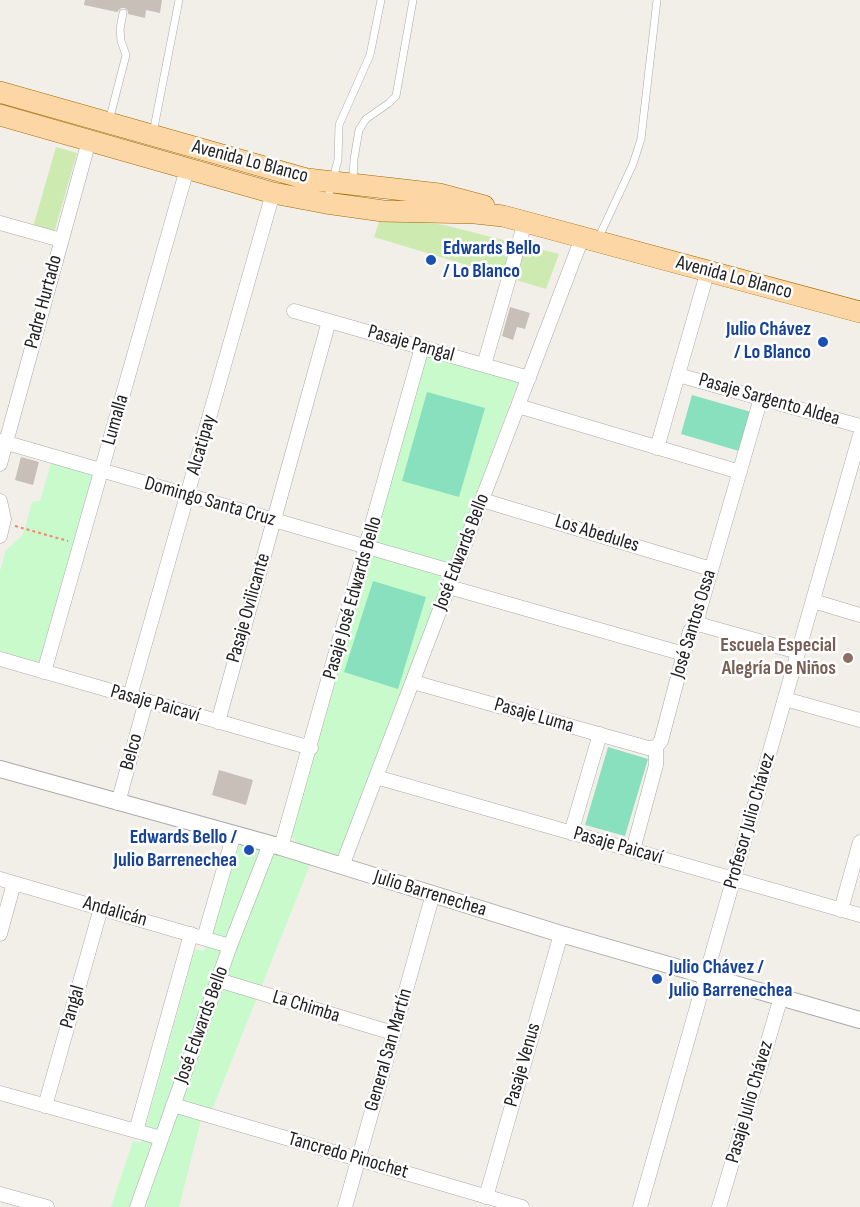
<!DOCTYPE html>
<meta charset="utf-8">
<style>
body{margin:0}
canvas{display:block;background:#f2efe9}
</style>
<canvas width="860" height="1207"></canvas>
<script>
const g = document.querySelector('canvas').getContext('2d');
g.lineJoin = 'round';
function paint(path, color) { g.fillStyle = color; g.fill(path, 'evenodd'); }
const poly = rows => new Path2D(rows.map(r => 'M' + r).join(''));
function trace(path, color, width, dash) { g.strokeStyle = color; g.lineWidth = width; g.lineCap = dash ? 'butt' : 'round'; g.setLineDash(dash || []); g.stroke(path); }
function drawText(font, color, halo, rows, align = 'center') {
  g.font = font + ' "Sofia Sans Condensed",sans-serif'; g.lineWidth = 5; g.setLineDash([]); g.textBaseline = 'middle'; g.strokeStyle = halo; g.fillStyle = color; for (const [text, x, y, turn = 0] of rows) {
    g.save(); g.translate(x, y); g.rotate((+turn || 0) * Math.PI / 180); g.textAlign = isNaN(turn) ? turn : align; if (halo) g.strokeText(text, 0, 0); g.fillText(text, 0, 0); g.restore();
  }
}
paint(poly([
 [56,147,77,153,54,233,33,227],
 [381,216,444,225,559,254,546,289,374,237]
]), '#cdebb0');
paint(poly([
 [423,352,519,379,341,857,297,843,291,836],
 [51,463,97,476,41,663,0,651,0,571,6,550,23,535,32,502,40,501],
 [240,844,310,865,212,1110,204,1108,179,1207,111,1207,133,1141,141,1143,195,949,204,951]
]), '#c8facc');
paint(poly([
 [427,392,485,408,459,497,402,481],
 [692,395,751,412,739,451,681,434],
 [373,581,426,597,398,689,344,672],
 [608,747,648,759,625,836,585,825]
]), '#88e0be');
paint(poly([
 [85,0,162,0,160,13,146,10,145,18,128,14,128,11,125,8,121,8,117,12,84,5],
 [510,307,530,313,525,329,517,327,513,340,502,336],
 [21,457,39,462,33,485,15,480],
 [219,770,253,780,246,805,212,795]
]), '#c7bfb8');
const service = poly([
 [109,121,126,55,121,41,120,29,123,13],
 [153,133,179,0],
 [353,180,354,159,359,130,366,119,389,103,396,96,413,0],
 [327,201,338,160,339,125,370,55,381,0],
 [598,239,633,164,641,139,657,0]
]);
const minor = poly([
 [0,223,61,240],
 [294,311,529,378],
 [484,365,525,222],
 [678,375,860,426],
 [518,406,740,472],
 [0,441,454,572],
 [657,448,708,270],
 [0,464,89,141],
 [482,500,711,569],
 [0,501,4,519,0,536],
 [449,587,684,654],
 [813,601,860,615],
 [698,624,699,612,761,398],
 [698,624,798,652],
 [0,659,311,748],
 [44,672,187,169],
 [413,682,648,748,656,747],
 [130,696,273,193],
 [785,699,860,720],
 [218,722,329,321],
 [376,777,860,915],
 [118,803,146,701],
 [571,833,600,734],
 [281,847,422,347],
 [633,850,656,765,656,747,661,741,690,631,698,624],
 [342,866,582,238],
 [0,879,230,946],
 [841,910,860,842],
 [0,934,14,883],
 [204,938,234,834],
 [218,980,393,1033],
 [0,1093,161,1138],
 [173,1105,522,1207],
 [45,1106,101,908],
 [136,1131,191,934],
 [0,1194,47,1207],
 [486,1197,561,934],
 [137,1207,230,946,270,844],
 [345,1207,433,894],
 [640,1207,860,435],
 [719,1207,781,997]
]);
const tertiary = poly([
 [0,769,281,847,561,934,860,1020]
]);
const primary = poly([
 [0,92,307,179,439,194,484,206],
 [0,115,273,193,326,203,383,211,475,213,503,216,860,312]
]);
trace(service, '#a9a9a9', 8);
trace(minor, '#a9a9a9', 15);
trace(tertiary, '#a9a9a9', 18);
trace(primary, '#a06b00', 22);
trace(poly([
 [15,526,68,541]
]), '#fa8072', 2, [3, 3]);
trace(service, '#fff', 7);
trace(minor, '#fff', 14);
trace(tertiary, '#fff', 16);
trace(primary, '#fcd6a4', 21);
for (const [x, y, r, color] of [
 [431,260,6,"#1a4fb4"],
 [823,342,6,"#1a4fb4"],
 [848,658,6,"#8d6e63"],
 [249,850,6,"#1a4fb4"],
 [657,979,6,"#1a4fb4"]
]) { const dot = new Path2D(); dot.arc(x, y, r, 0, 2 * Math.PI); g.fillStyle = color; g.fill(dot); trace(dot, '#fff', 2); }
drawText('20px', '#222', '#fff', [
 ["Avenida Lo Blanco",250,162,15],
 ["Avenida Lo Blanco",734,278,15],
 ["Padre Hurtado",44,302,-75],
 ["Pasaje Pangal",411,344,16],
 ["Pasaje Sargento Aldea",769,400,16],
 ["Lumalla",116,420,-74],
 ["Alcatipay",202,445,-74],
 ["Domingo Santa Cruz",210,502,16],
 ["Los Abedules",597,534,17],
 ["José Edwards Bello",462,552,-69],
 ["Pasaje José Edwards Bello",353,598,-74],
 ["Pasaje Ovilicante",249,608,-74],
 ["José Santos Ossa",694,624,-73],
 ["Pasaje Paicaví",155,704,16],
 ["Pasaje Luma",534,716,16],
 ["Belco",132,752,-75],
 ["Profesor Julio Chávez",750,821,-74],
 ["Pasaje Paicaví",618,846,16],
 ["Julio Barrenechea",430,894,17],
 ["Andalicán",115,912,16],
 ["Pangal",73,1007,-74],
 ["La Chimba",306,1007,17],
 ["José Edwards Bello",202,1025,-70],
 ["General San Martín",389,1050,-74],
 ["Pasaje Venus",523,1065,-74],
 ["Pasaje Julio Chávez",750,1102,-74],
 ["Tancredo Pinochet",348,1156,16]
]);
drawText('bold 20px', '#164399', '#fff', [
 ["Edwards Bello",443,249],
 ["/ Lo Blanco",443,272],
 ["Julio Chávez",811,330,"right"],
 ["/ Lo Blanco",811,353,"right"],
 ["Edwards Bello /",237,838,"right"],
 ["Julio Barrenechea",237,861,"right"],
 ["Julio Chávez /",669,968],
 ["Julio Barrenechea",669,991]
], 'left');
drawText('bold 20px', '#785e54', '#fff', [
 ["Escuela Especial",836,646],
 ["Alegría De Niños",836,669]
], 'right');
</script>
